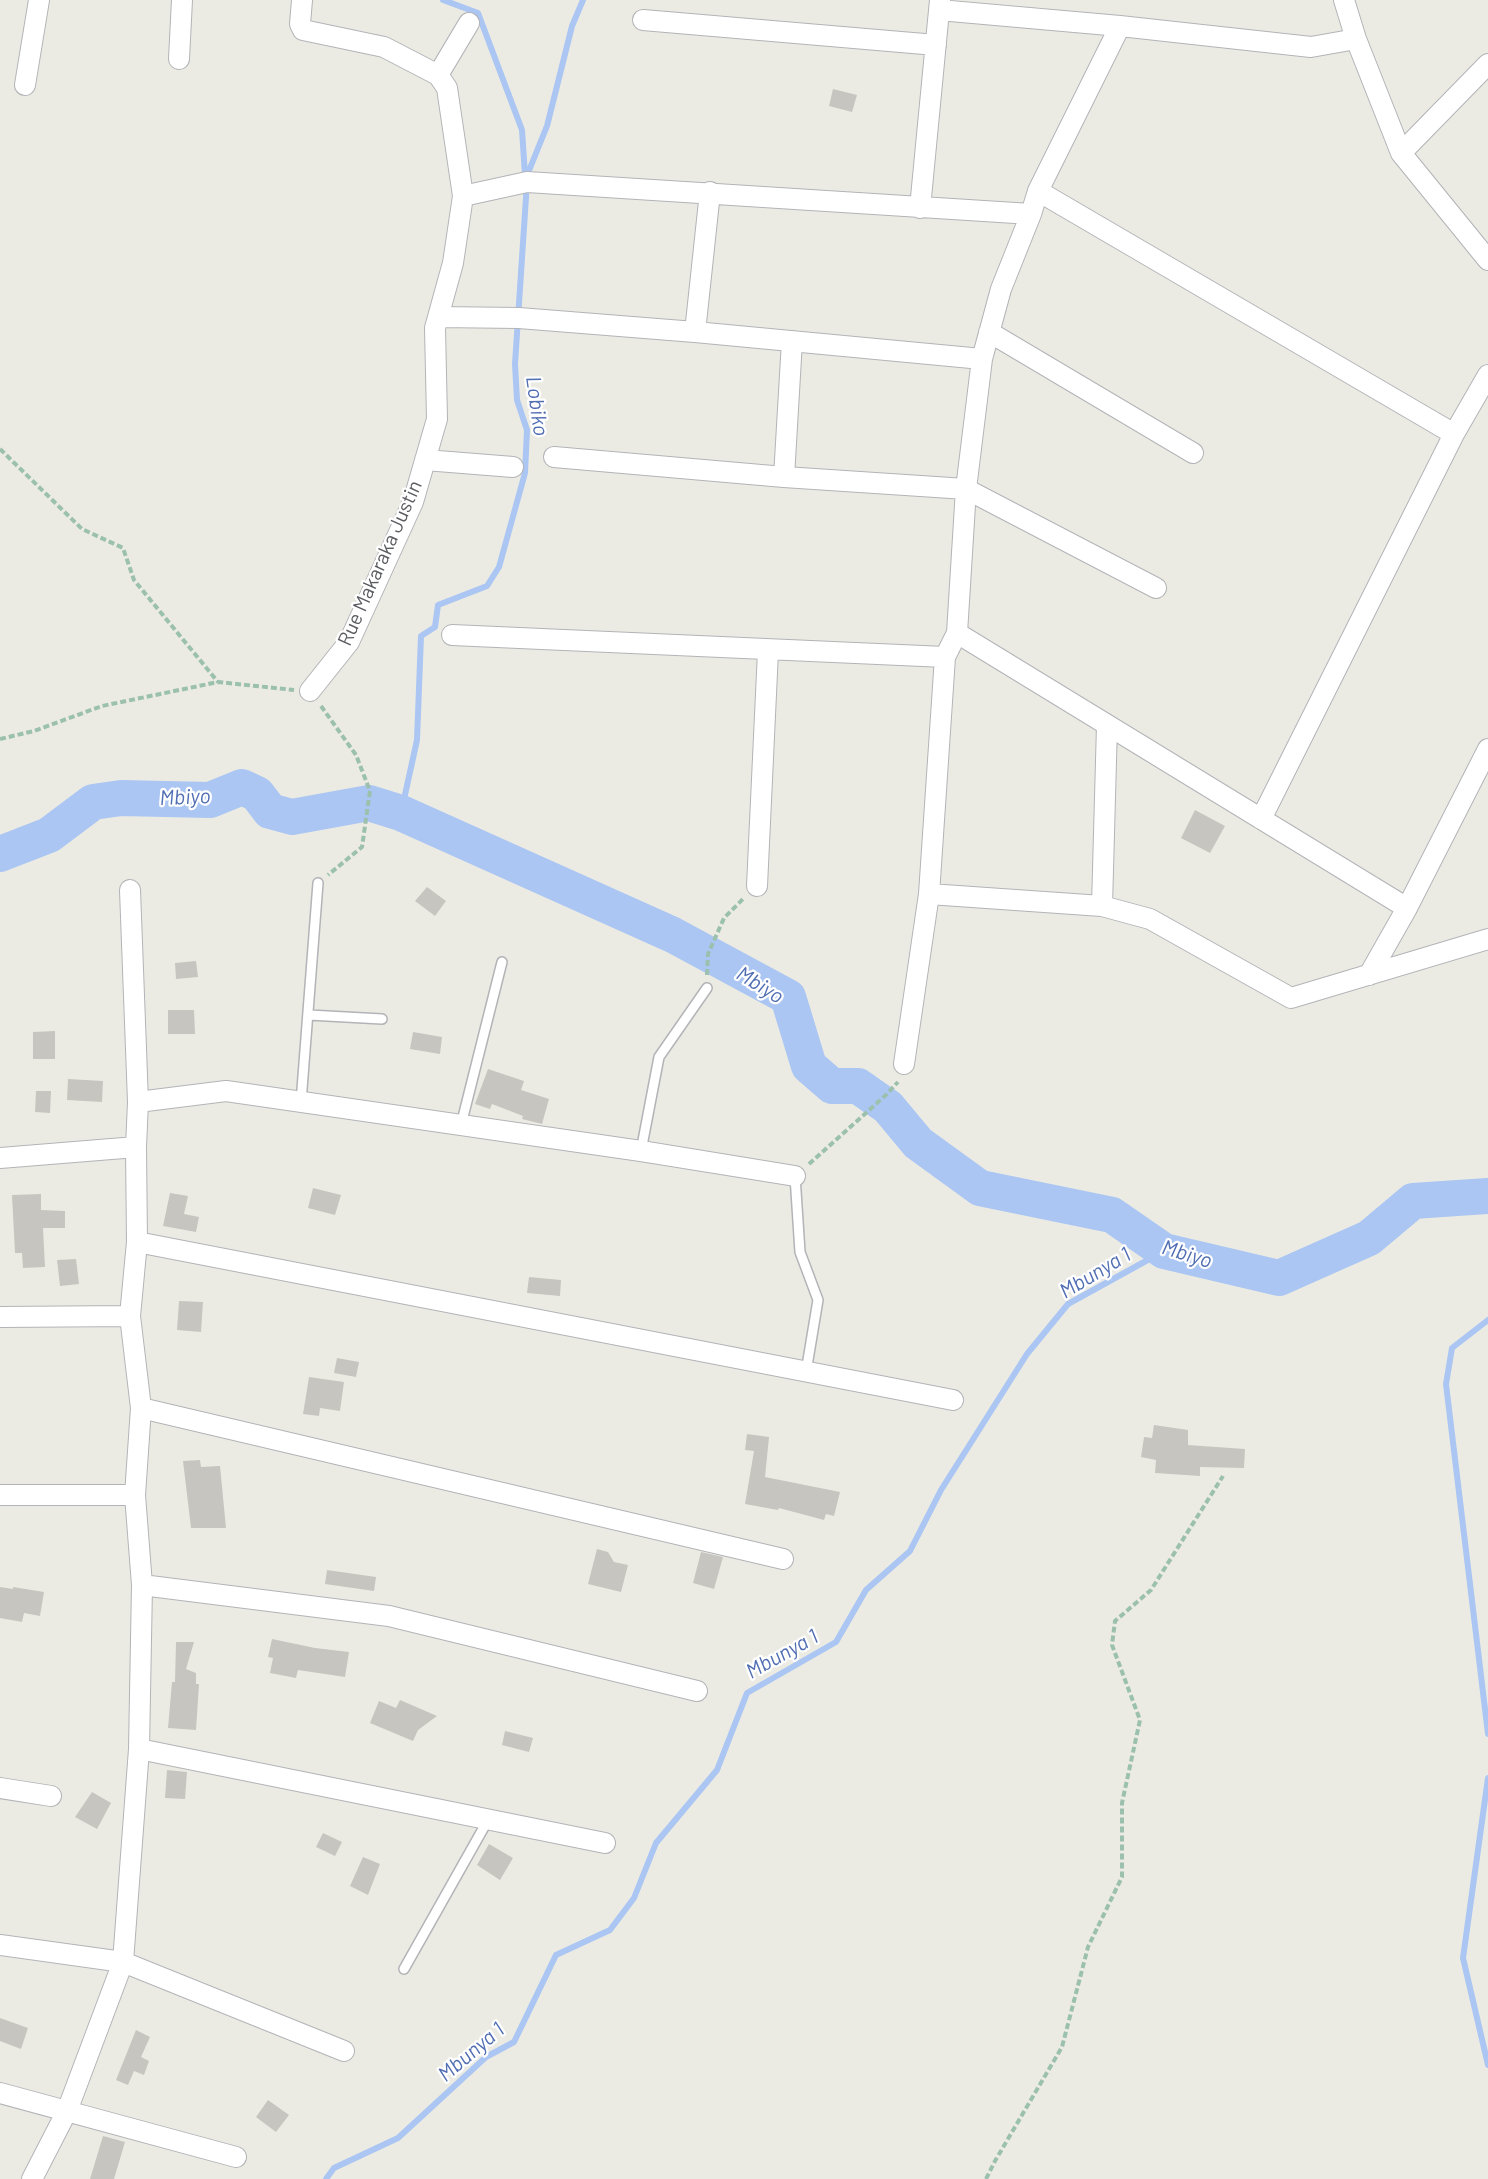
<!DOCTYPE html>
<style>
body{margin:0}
canvas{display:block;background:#ebebe3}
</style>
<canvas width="1488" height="2179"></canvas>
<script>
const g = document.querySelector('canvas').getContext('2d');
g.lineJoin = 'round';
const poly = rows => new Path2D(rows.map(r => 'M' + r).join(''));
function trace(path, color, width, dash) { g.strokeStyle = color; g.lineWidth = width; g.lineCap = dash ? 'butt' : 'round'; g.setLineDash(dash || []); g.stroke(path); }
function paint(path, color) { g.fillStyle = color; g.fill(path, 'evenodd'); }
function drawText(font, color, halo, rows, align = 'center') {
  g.font = font + ' Barlow,sans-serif'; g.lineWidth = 4.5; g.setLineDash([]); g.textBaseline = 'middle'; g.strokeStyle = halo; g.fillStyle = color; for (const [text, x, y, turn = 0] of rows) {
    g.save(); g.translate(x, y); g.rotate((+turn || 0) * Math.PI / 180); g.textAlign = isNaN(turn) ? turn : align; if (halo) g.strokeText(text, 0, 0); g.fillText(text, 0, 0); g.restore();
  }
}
trace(poly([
 [443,0,478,13,522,130,525,175],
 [401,813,417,740,421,636,435,627,438,605,487,586,499,567,525,473,527,430,517,400,515,364,527,182,526,178,547,126,572,26,583,0],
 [1488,1320,1452,1348,1446,1384,1488,1734],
 [1488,1778,1463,1958,1488,2065],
 [326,2179,334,2168,398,2138,486,2057,514,2042,556,1955,610,1930,634,1898,656,1843,717,1770,747,1693,836,1642,866,1590,910,1551,941,1490,1027,1354,1068,1304,1164,1251]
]), '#abc6f3', 6);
trace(poly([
 [0,854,49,835,93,802,121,798,210,800,242,787,257,794,270,811,292,817,369,803,401,813,673,935,788,997,809,1066,832,1086,858,1086,888,1107,918,1143,980,1188,1112,1215,1164,1251,1279,1278,1369,1238,1413,1201,1488,1196]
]), '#abc6f3', 36);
paint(poly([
 [833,89,857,95,852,112,829,106],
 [1195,810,1225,826,1210,853,1181,838],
 [427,887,446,901,435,916,415,901],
 [196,961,198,977,176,979,175,963],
 [168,1010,194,1010,195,1034,168,1034],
 [55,1031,55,1059,33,1059,33,1032],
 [413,1032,442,1037,440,1054,410,1049],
 [488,1069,524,1081,521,1090,549,1099,542,1124,522,1119,523,1116,492,1104,490,1109,475,1104],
 [68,1079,103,1081,102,1102,67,1100],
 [36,1091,51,1091,50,1113,35,1112],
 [313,1188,341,1195,335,1215,308,1208],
 [170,1193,188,1196,184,1214,199,1217,196,1232,163,1226],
 [41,1194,41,1210,65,1211,65,1228,43,1228,45,1267,23,1268,22,1253,15,1253,12,1195],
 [76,1259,79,1284,60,1286,57,1260],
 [529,1277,561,1280,560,1296,527,1293],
 [179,1301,203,1302,201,1332,177,1330],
 [337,1358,359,1362,356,1377,334,1373],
 [309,1377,344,1382,340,1411,320,1408,319,1416,303,1414],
 [1154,1425,1188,1430,1188,1445,1245,1449,1244,1468,1200,1467,1200,1476,1155,1473,1156,1460,1141,1457,1144,1437,1152,1438],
 [747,1434,769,1437,765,1477,840,1492,834,1516,826,1514,824,1520,779,1508,778,1510,745,1504,754,1451,745,1450],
 [200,1460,201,1467,220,1466,226,1528,191,1528,183,1461],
 [597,1549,608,1552,614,1562,628,1565,621,1592,588,1584],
 [701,1552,723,1557,714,1589,693,1583],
 [327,1570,376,1577,374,1591,325,1584],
 [0,1587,13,1589,13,1587,44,1592,40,1616,24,1613,22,1622,0,1618],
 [272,1639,315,1648,349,1652,345,1677,298,1670,296,1678,270,1673,273,1658,268,1657],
 [176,1642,194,1642,186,1669,196,1673,196,1684,199,1684,196,1730,168,1728,172,1682,175,1682],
 [400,1700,437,1716,418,1730,413,1741,370,1723,379,1701,396,1708],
 [505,1731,533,1738,529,1752,502,1745],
 [167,1770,187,1772,185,1799,165,1798],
 [92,1792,111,1803,97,1829,75,1817],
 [323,1833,342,1842,335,1856,316,1847],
 [489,1844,513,1858,500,1880,477,1865],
 [363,1857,380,1864,368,1895,350,1886],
 [0,2018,28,2028,21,2049,0,2041],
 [136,2030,150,2037,141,2057,149,2061,144,2075,134,2071,128,2085,116,2080],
 [268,2100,289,2115,276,2132,256,2117],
 [103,2136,125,2142,114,2179,90,2179]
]), '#c7c5bf');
const lane = poly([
 [309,1015,382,1019],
 [301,1102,318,883],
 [461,1125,502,962],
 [641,1151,659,1057,707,988],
 [795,1176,800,1252,818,1300,806,1372],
 [404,1969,488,1820]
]);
const street = poly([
 [302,0,300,24,303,30,384,47,438,75,447,88,463,196,453,263,435,328,437,419,413,502,349,642,310,691],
 [1344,0,1356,39,1401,153,1488,260],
 [939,10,1120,26,1311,47,1356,39],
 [643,20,936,45],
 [179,59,182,0],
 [438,75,469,23],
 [25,85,39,0],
 [1401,153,1488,64],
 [1038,191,1454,434],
 [463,196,527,182,1031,214],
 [920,208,940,0],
 [438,317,519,318,695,332,982,359],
 [695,332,710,192],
 [989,332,1193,453],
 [554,457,784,477,966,489,1156,588],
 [425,460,513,467],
 [784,477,792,341],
 [957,633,1407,908],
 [452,635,945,657],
 [1261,819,1454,434,1488,375],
 [757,886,768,651],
 [929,894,1102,906,1150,919,1291,998,1488,939],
 [1102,906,1107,725],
 [1369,975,1407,908,1488,749],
 [904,1064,929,894,945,657,957,633,966,489,982,359,1001,289,1031,214,1038,191,1120,26],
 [138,1102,226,1091,641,1151,795,1176],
 [0,1158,136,1147],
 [137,1242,953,1400],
 [0,1317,130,1316],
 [141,1408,783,1559],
 [0,1495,135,1495],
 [142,1585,389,1616,697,1691],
 [139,1749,605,1843],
 [0,1788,51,1796],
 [0,1945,123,1962,344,2051],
 [0,2093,236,2157],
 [32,2179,67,2111,123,1962,139,1749,142,1585,135,1495,141,1408,130,1316,137,1242,136,1147,138,1102,130,890]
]);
trace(lane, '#b3b4b8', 12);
trace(street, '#b3b4b8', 22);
trace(poly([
 [0,449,82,529,123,548,134,580,218,682],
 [321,706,356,755,370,791,362,847,328,875],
 [0,739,34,731,102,706,218,682,294,690],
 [707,975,708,954,724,918,744,898],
 [809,1164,887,1094,898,1082],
 [986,2179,995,2161,1062,2047,1088,1947,1122,1877,1122,1803,1140,1720,1112,1645,1115,1621,1151,1590,1223,1476]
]), '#9cc0ae', 4, [6, 3]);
trace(lane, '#fff', 9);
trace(street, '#fff', 20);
drawText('20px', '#5b5c61', '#fff', [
 ["Rue Makaraka Justin",380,563,-66]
]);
drawText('italic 21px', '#516eb3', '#fff', [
 ["Lobiko",537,406,82],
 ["Mbiyo",185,797,-2],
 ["Mbiyo",760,985,32],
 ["Mbiyo",1187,1254,17],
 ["Mbunya 1",1095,1273,-31],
 ["Mbunya 1",782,1654,-29],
 ["Mbunya 1",471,2052,-40]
]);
</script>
